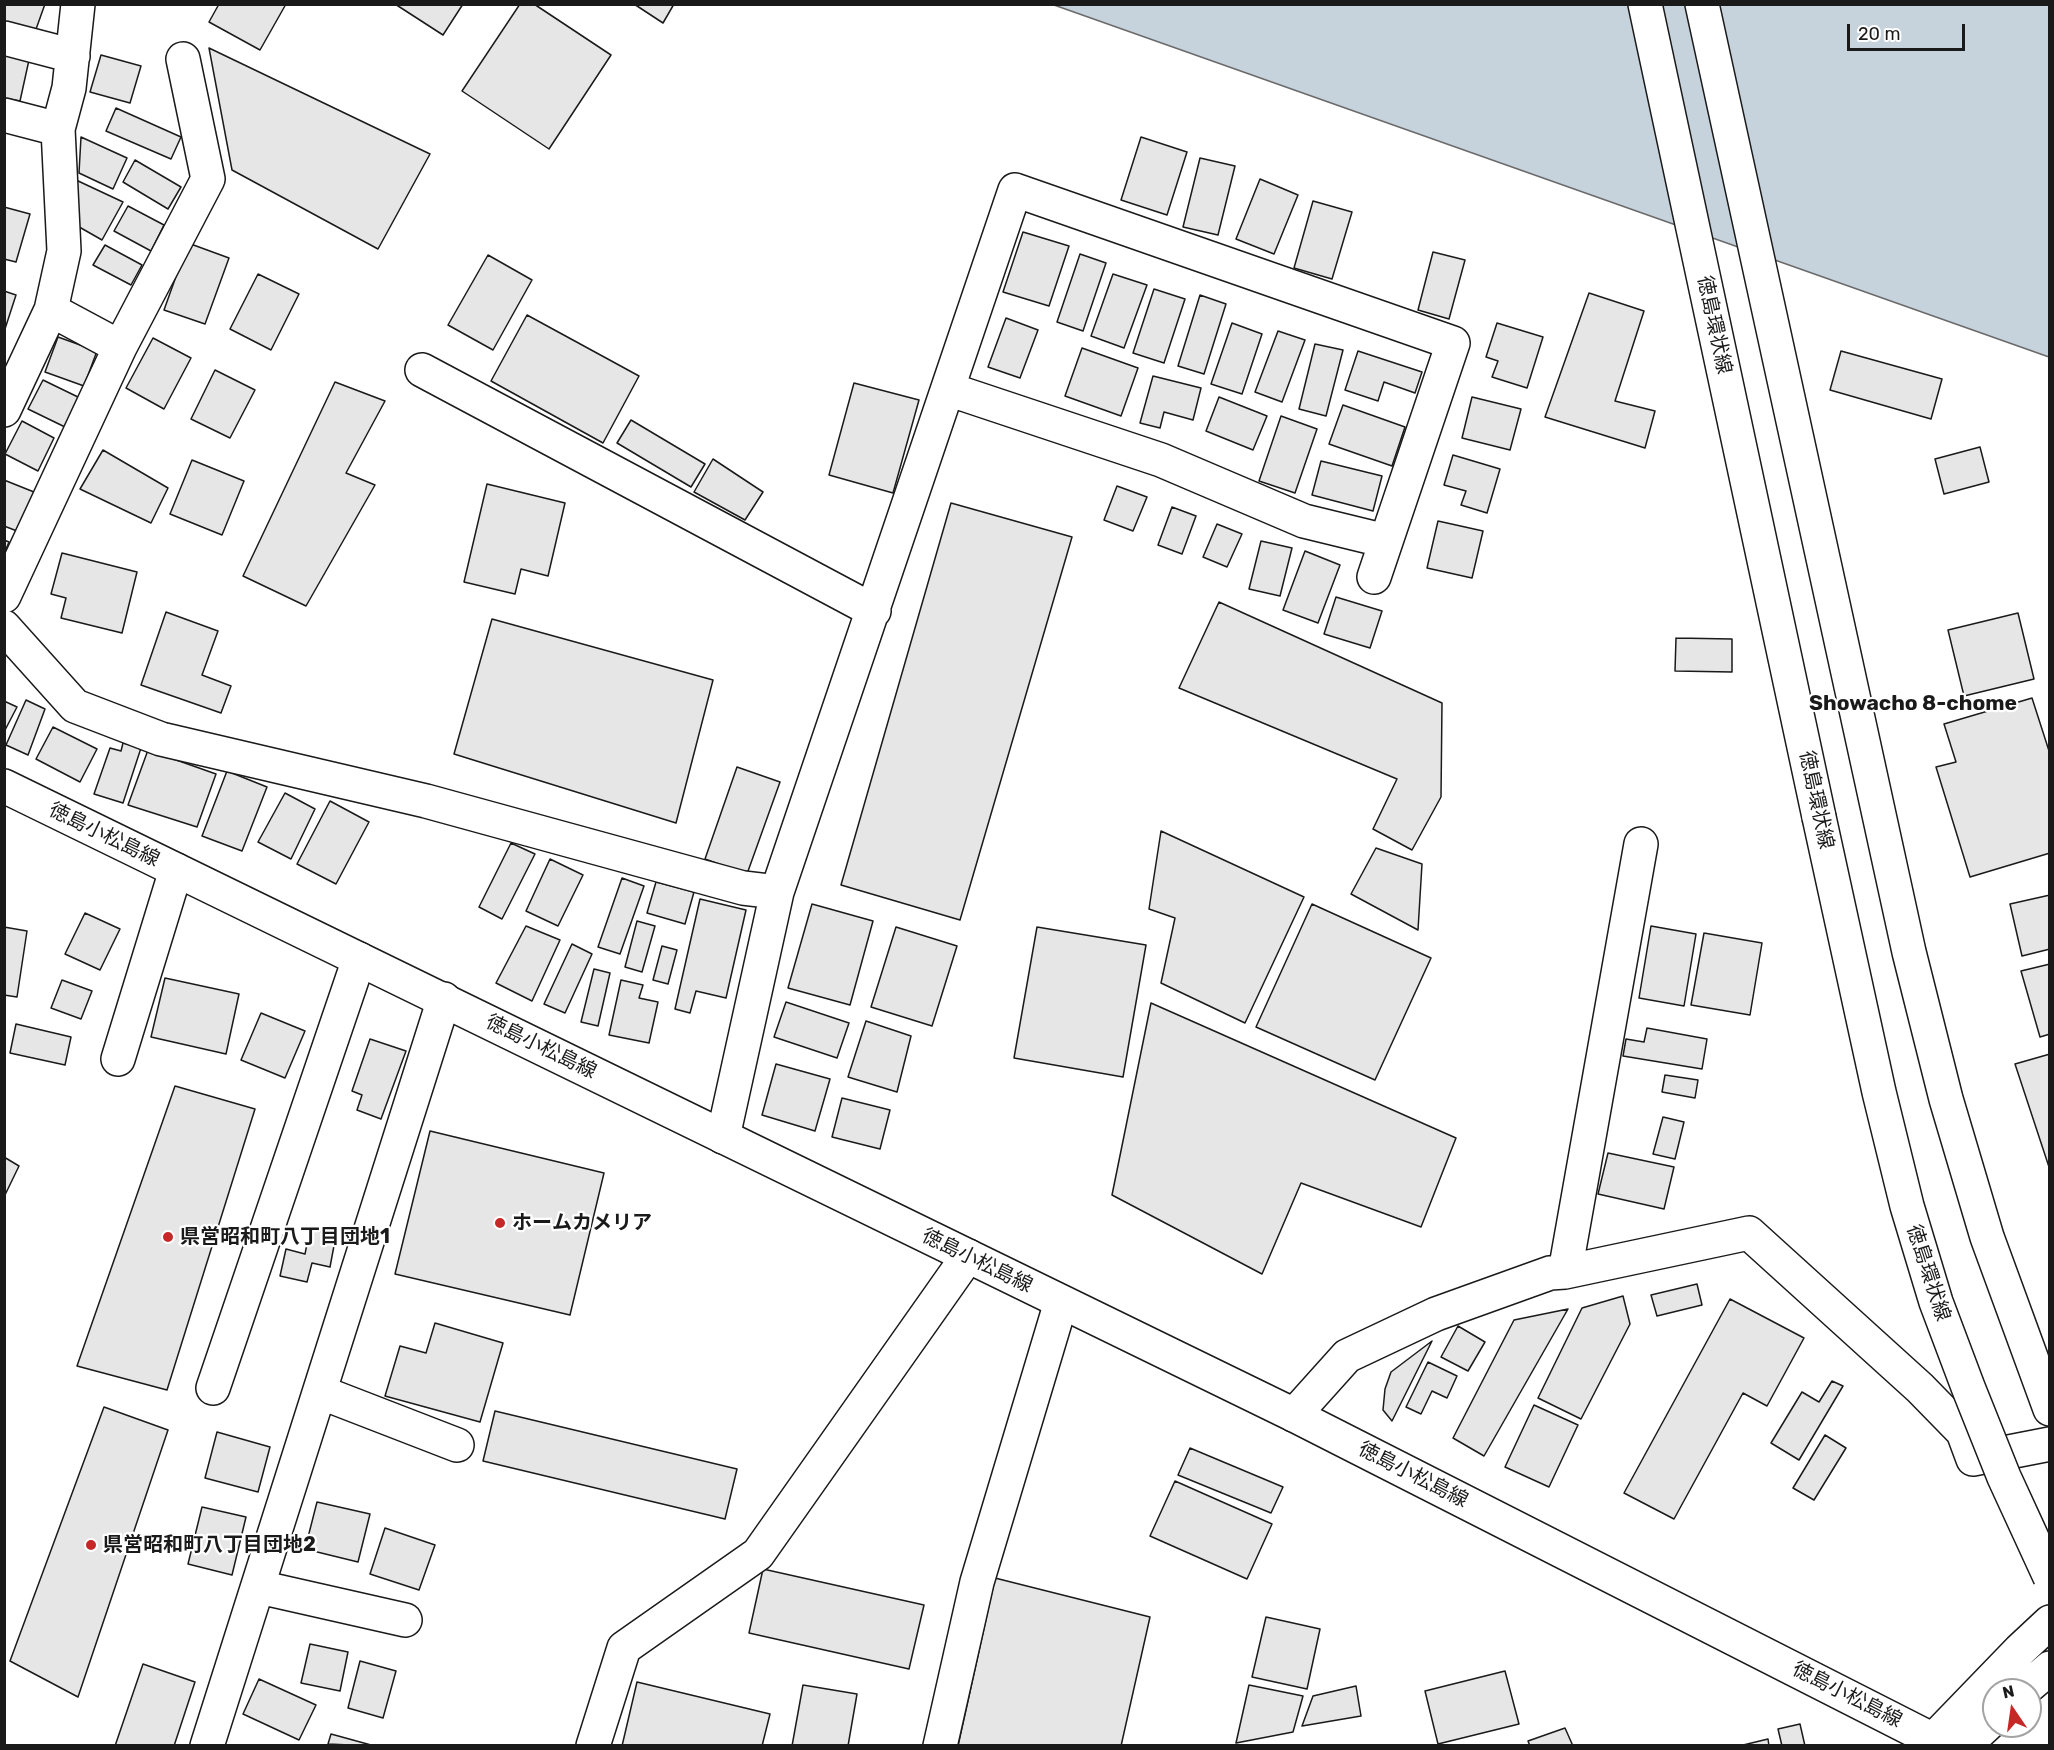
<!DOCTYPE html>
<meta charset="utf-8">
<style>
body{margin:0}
#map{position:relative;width:2054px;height:1750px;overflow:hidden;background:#fff;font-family:Rubik,sans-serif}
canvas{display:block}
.frame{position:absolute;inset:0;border:6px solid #1a1a1a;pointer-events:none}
.north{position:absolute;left:1982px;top:1678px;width:60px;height:60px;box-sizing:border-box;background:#fff;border:2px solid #a3a3a3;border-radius:50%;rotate:347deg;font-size:16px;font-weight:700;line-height:24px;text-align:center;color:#1a1a1a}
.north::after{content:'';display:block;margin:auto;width:21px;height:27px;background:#c62828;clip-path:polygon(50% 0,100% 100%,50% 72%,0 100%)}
.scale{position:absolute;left:1847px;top:24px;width:118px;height:27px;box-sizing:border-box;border:3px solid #1a1a1a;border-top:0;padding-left:8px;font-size:18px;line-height:21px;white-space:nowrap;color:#1a1a1a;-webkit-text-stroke:4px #fff;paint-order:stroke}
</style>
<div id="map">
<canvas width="2054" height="1750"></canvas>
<div class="frame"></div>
<div class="north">N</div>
<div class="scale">20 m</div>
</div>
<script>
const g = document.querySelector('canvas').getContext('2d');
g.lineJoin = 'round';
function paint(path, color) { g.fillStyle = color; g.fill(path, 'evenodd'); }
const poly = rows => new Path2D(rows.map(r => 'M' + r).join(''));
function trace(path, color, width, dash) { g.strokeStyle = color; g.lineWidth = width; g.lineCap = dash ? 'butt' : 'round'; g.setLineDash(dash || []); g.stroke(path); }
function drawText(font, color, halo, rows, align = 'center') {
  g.font = font + ' Rubik,"Noto Sans JP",sans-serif'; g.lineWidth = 4.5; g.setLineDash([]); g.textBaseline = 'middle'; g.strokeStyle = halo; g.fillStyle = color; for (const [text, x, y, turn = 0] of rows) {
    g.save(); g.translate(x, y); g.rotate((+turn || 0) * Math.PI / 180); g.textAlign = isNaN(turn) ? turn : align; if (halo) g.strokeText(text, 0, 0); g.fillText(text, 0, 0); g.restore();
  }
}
const water = poly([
 [1054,5,2049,5,2049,357,1054,5]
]);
paint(water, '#c6d2dc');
trace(water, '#6a6a6a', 1.5);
const building = poly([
 [4,4,45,4,35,32,4,21,4,4],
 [219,4,286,4,260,50,209,22,219,4],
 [395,4,463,4,443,35,395,4],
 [520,4,534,4,611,55,549,149,462,91,520,4],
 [634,4,674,4,663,23,634,4],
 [209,48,430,154,378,249,232,170,209,48],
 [4,55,29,60,20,101,4,98,4,55],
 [101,55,141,66,130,103,90,92,101,55],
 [116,108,181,137,171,159,106,131,116,108],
 [81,137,127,158,113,189,79,173,81,137],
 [1141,137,1187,152,1167,215,1121,200,1141,137],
 [1200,158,1235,166,1218,235,1183,227,1200,158],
 [135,160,181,187,168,209,123,182,135,160],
 [1260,179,1298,195,1274,254,1236,239,1260,179],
 [76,180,123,202,102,240,74,224,76,180],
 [1313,201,1352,212,1332,279,1294,268,1313,201],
 [128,206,164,225,151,251,114,231,128,206],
 [4,207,30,214,16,262,4,259,4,207],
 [1023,232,1069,246,1049,306,1003,292,1023,232],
 [188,243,229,258,205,324,164,310,188,243],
 [105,245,142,265,131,285,93,265,105,245],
 [1433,252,1465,260,1449,319,1418,310,1433,252],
 [1080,254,1106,263,1083,331,1057,322,1080,254],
 [488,255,532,280,493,350,448,325,488,255],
 [258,274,299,294,271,350,230,329,258,274],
 [1113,274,1147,285,1124,348,1091,336,1113,274],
 [1154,289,1185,299,1164,363,1133,353,1154,289],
 [4,291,16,295,4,332,4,291],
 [1589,293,1644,311,1615,401,1655,411,1645,448,1545,417,1589,293],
 [1200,295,1226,304,1204,374,1178,366,1200,295],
 [527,315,639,376,603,443,491,381,527,315],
 [1006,318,1038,330,1020,378,988,367,1006,318],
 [1232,323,1262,334,1242,394,1211,384,1232,323],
 [1497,323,1543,337,1527,388,1492,377,1498,361,1486,357,1497,323],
 [1278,331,1305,340,1282,402,1255,392,1278,331],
 [58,337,97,351,84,386,45,372,58,337],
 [153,338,191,358,164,409,126,388,153,338],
 [1315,344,1343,350,1326,416,1299,409,1315,344],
 [1082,348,1138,368,1121,416,1065,396,1082,348],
 [1358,351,1422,372,1415,393,1384,382,1378,401,1345,390,1358,351],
 [1841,351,1942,379,1931,419,1830,390,1841,351],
 [215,370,255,390,230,438,191,419,215,370],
 [1153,376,1201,388,1193,420,1164,412,1160,428,1140,423,1153,376],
 [43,380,80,398,65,427,28,409,43,380],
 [335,382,385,401,346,473,375,485,306,606,243,576,335,382],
 [854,383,919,400,893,493,829,475,854,383],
 [1219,397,1267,416,1253,450,1206,431,1219,397],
 [1472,397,1521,409,1510,450,1462,438,1472,397],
 [1343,405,1405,427,1392,466,1329,444,1343,405],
 [1281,416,1317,429,1295,493,1259,481,1281,416],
 [631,420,705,464,691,487,617,443,631,420],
 [22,421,54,438,38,471,5,454,22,421],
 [1980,447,1989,482,1944,494,1935,459,1980,447],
 [103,450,168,488,151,523,80,489,103,450],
 [1453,455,1500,469,1487,513,1461,505,1466,491,1444,485,1453,455],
 [713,459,763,492,745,520,694,492,713,459],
 [192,460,244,481,222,535,170,514,192,460],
 [1321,461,1382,476,1373,511,1312,495,1321,461],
 [4,480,34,492,17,531,4,526,4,480],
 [487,484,565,503,548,576,521,569,515,594,464,582,487,484],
 [1117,486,1147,497,1133,531,1104,520,1117,486],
 [951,503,1072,537,960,920,841,885,951,503],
 [1172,507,1196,516,1182,554,1158,545,1172,507],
 [1438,521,1483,531,1472,578,1427,568,1438,521],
 [1217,524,1242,534,1227,567,1203,557,1217,524],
 [4,540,9,542,4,554,4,540],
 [1261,541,1292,548,1280,596,1249,589,1261,541],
 [1305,551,1340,565,1318,623,1283,610,1305,551],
 [62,553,137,572,122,633,61,618,66,598,51,594,62,553],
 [1336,597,1382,611,1370,648,1324,634,1336,597],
 [1219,602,1442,703,1441,797,1412,850,1373,829,1397,779,1179,688,1219,602],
 [166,612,218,631,202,675,231,686,221,713,141,685,166,612],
 [2018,613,2034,679,1964,696,1948,630,2018,613],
 [492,619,713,680,676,823,454,754,492,619],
 [1676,638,1732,639,1732,672,1675,671,1676,638],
 [2032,698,2050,754,2050,853,1970,877,1936,767,1956,762,1944,724,2032,698],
 [26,700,45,709,28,755,6,745,26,700],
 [4,701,17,707,4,732,4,701],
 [53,727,97,749,80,782,36,759,53,727],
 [123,743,141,748,123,803,94,794,110,748,121,751,123,743],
 [148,750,216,774,197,827,128,805,148,750],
 [737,767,780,782,747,874,705,859,737,767],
 [227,771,267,787,242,851,202,836,227,771],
 [285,793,315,809,291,859,258,842,285,793],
 [330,801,369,822,336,884,297,864,330,801],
 [1161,831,1304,897,1245,1023,1161,983,1175,918,1149,909,1161,831],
 [511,843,535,854,502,919,479,907,511,843],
 [1376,848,1422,864,1418,930,1351,894,1376,848],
 [550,859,583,875,558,926,526,911,550,859],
 [622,878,644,886,620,954,598,947,622,878],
 [656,882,694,892,685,924,647,913,656,882],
 [2050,895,2050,949,2022,956,2010,904,2050,895],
 [700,899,746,910,726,998,696,991,690,1013,675,1009,700,899],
 [812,904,873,921,850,1005,788,988,812,904],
 [1312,904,1431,958,1375,1080,1256,1027,1312,904],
 [85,913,120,929,100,970,65,954,85,913],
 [637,921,655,926,642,972,625,967,637,921],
 [526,926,560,940,532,1001,496,983,526,926],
 [1651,926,1696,934,1684,1006,1639,998,1651,926],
 [4,927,27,931,17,997,4,995,4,927],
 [896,927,957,946,932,1026,871,1007,896,927],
 [1037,927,1146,945,1123,1077,1014,1058,1037,927],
 [1704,933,1762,943,1750,1015,1691,1005,1704,933],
 [572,944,592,954,565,1013,544,1004,572,944],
 [662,946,677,950,668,984,653,980,662,946],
 [2050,964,2050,1034,2040,1037,2021,971,2050,964],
 [594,969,610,973,598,1026,581,1022,594,969],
 [165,978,239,994,226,1054,151,1037,165,978],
 [62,980,92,991,81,1019,51,1008,62,980],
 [621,980,643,985,639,998,658,1002,649,1043,609,1035,621,980],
 [786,1002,849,1023,837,1058,774,1037,786,1002],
 [1151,1003,1456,1138,1421,1227,1301,1183,1262,1274,1112,1195,1151,1003],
 [261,1013,305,1031,285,1078,241,1060,261,1013],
 [866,1021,911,1036,897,1092,848,1077,866,1021],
 [16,1024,71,1037,65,1065,10,1053,16,1024],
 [1647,1028,1707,1039,1702,1069,1623,1056,1626,1039,1644,1042,1647,1028],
 [370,1039,406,1051,381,1119,357,1110,362,1095,352,1091,370,1039],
 [2050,1054,2050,1170,2015,1064,2050,1054],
 [776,1064,830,1079,815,1131,762,1115,776,1064],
 [1665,1075,1698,1080,1695,1098,1662,1092,1665,1075],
 [175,1086,255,1109,167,1390,77,1366,175,1086],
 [842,1098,890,1110,880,1149,832,1137,842,1098],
 [1663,1117,1684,1122,1675,1159,1653,1154,1663,1117],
 [430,1131,604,1173,570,1315,395,1274,430,1131],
 [1608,1153,1674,1167,1664,1209,1598,1194,1608,1153],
 [4,1157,19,1166,4,1197,4,1157],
 [310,1229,336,1235,330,1267,312,1263,307,1282,280,1276,286,1249,305,1254,310,1229],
 [1697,1284,1702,1305,1657,1316,1651,1295,1697,1284],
 [1623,1296,1630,1324,1581,1419,1538,1398,1582,1308,1623,1296],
 [1730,1299,1804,1338,1767,1406,1743,1393,1674,1519,1624,1493,1730,1299],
 [1568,1309,1484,1456,1453,1438,1514,1320,1568,1309],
 [435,1323,503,1343,480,1422,385,1396,400,1346,426,1353,435,1323],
 [1458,1326,1485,1342,1468,1371,1441,1357,1458,1326],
 [1432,1341,1392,1421,1383,1410,1385,1389,1391,1372,1432,1341],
 [1428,1362,1457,1376,1447,1398,1432,1391,1421,1414,1406,1407,1428,1362],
 [1832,1381,1843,1386,1799,1460,1771,1443,1802,1392,1819,1402,1832,1381],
 [1534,1405,1578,1425,1549,1487,1505,1467,1534,1405],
 [104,1407,168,1430,78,1697,10,1661,104,1407],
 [495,1411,737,1469,725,1519,483,1461,495,1411],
 [217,1432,270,1447,258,1492,205,1478,217,1432],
 [1825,1435,1846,1448,1814,1500,1793,1488,1825,1435],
 [1190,1448,1283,1487,1271,1513,1178,1475,1190,1448],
 [1175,1481,1272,1524,1247,1579,1150,1536,1175,1481],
 [317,1502,370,1514,358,1562,305,1549,317,1502],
 [202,1507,246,1517,232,1575,188,1564,202,1507],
 [385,1528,435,1545,419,1590,370,1574,385,1528],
 [763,1569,924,1605,909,1669,749,1633,763,1569],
 [995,1578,1150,1617,1121,1746,958,1746,995,1578],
 [1266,1617,1320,1629,1307,1689,1252,1677,1266,1617],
 [310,1644,348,1652,340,1691,301,1683,310,1644],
 [360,1661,396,1671,383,1718,348,1708,360,1661],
 [143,1664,195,1682,174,1746,115,1746,143,1664],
 [1505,1671,1519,1724,1438,1744,1425,1691,1505,1671],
 [259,1679,316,1705,299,1740,243,1714,259,1679],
 [637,1682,770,1714,762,1746,622,1746,637,1682],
 [803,1685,857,1694,848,1746,792,1746,803,1685],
 [1249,1685,1303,1696,1293,1732,1236,1743,1249,1685],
 [1356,1686,1361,1716,1302,1726,1313,1696,1356,1686],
 [1800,1724,1805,1746,1782,1746,1778,1729,1800,1724],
 [1565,1728,1573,1746,1530,1746,1528,1741,1565,1728],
 [331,1734,371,1745,371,1746,328,1744,331,1734],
 [1768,1739,1769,1746,1739,1746,1768,1739]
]);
paint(building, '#e6e6e6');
trace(building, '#1a1a1a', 1.5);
const minor = poly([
 [4,38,73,56],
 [4,115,58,129],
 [51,310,120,347],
 [422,370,874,611],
 [948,389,1161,460,1304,521,1386,541],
 [4,410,51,310,64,251,58,129,69,88,78,4],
 [4,596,120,347,208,179,183,59],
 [4,627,75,706,161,739,426,801,743,888,777,892],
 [118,1059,176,870],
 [723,1137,777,892,1015,190,1453,343,1374,577],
 [1565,1272,1641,844],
 [213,1388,359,959],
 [320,1392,457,1445],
 [1294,1415,1347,1356,1436,1314,1550,1273,1565,1272,1749,1233,1920,1388,1963,1432,1973,1459,2050,1444],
 [259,1587,405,1620],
 [207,1746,444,999],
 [593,1746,624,1648,758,1554,968,1256],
 [940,1746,977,1582,1061,1302]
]);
const major = poly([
 [1645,4,1819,817],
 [1702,4,1909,952,1946,1099,1987,1237,2050,1409],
 [4,786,1294,1415,1945,1746],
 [2024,1690,2050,1668],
 [1934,1739,2020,1650,2050,1622],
 [1964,1746,1994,1718]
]);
trace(minor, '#1a1a1a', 36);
trace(major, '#1a1a1a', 36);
trace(minor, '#fff', 33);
trace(major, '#fff', 33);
const majorBridge = poly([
 [1819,817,1879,1092,1907,1206,1936,1302,1968,1387,2004,1477,2050,1577]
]);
trace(majorBridge, '#1a1a1a', 36, []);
trace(majorBridge, '#fff', 33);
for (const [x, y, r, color] of [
 [500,1223,6,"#c62828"],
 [168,1237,6,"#c62828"],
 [91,1545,6,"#c62828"]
]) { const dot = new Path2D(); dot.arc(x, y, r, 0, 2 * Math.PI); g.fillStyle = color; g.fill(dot); trace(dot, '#fff', 2); }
drawText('20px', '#1a1a1a', '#fff', [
 ["徳島環状線",1714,325,78],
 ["徳島環状線",1816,800,78],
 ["徳島小松島線",104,835,26],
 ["徳島小松島線",541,1047,26],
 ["徳島小松島線",977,1261,26],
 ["徳島環状線",1928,1273,72],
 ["徳島小松島線",1413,1475,27],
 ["徳島小松島線",1847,1695,27]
]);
drawText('bold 20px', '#1a1a1a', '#fff', [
 ["ホームカメリア",512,1223],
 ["県営昭和町八丁目団地1",180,1237],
 ["県営昭和町八丁目団地2",103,1545]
], 'left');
drawText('bold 21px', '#1a1a1a', '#fff', [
 ["Showacho 8-chome",1913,704]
]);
</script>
